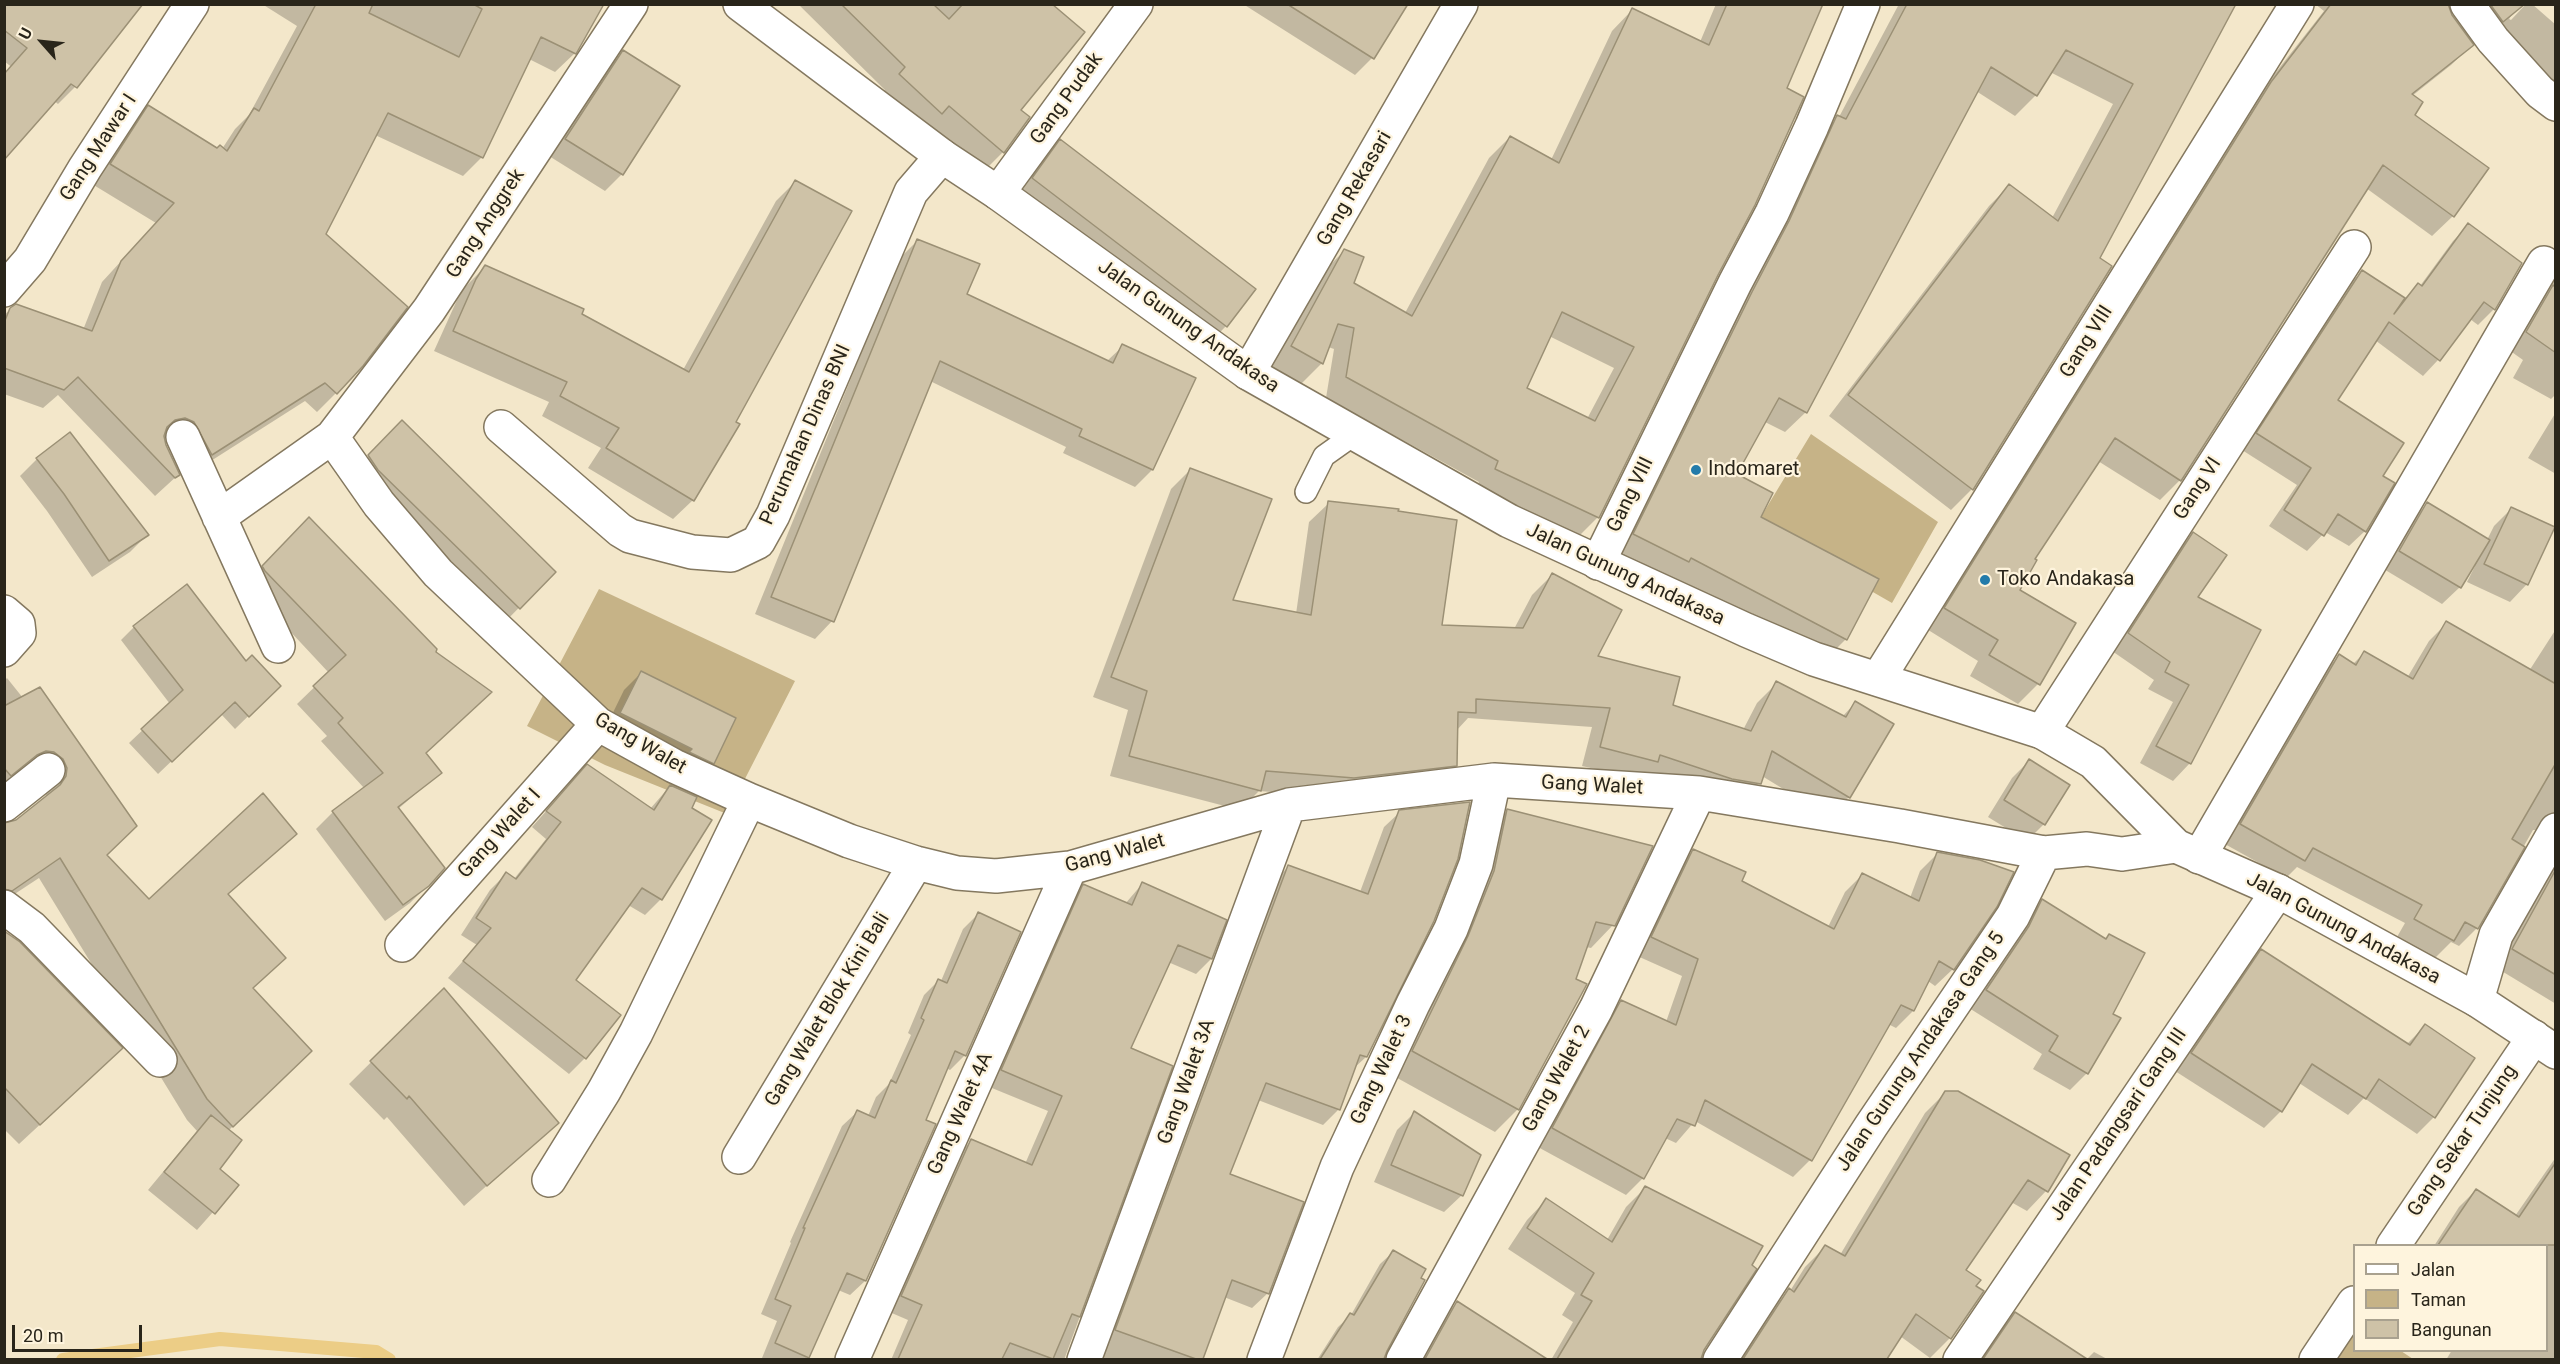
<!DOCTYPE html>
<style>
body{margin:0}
#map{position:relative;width:2560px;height:1364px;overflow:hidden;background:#f3e7ca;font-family:Roboto,sans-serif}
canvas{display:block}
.frame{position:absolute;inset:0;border:6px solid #29251a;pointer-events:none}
.legend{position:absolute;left:2353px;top:1244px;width:195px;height:108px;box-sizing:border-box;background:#fef4dd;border:2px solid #a9a18f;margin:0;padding:8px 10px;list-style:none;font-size:18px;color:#29251a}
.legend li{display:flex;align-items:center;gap:12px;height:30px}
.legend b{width:30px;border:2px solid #a9a18f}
.north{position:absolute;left:12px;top:12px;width:60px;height:60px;-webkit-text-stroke:4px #fef4dd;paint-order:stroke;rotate:297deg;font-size:16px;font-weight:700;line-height:24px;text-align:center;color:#29251a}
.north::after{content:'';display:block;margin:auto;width:21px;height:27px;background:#29251a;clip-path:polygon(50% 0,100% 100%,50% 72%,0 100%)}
.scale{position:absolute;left:12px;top:1325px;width:130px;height:27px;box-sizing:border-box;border:3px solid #29251a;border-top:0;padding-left:8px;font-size:18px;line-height:21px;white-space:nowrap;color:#29251a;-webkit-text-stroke:4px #fef4dd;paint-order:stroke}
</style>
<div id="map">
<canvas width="2560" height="1364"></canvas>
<div class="frame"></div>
<ul class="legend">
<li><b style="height:8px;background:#fff"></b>Jalan</li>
<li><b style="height:16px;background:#c6b387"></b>Taman</li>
<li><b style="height:16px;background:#cec2a7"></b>Bangunan</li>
</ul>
<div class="north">U</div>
<div class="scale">20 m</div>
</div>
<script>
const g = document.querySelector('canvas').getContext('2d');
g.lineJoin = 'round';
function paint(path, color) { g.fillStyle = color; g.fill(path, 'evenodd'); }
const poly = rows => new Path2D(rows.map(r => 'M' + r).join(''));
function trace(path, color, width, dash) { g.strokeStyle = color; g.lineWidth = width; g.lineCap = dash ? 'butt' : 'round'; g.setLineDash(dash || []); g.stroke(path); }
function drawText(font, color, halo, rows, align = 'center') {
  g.font = font + ' Roboto,sans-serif'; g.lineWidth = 4.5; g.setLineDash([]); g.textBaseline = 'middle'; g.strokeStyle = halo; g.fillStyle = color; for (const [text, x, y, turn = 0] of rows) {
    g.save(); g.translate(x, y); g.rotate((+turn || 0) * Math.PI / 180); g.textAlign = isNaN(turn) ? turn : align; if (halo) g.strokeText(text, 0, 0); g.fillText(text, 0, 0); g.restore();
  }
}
paint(poly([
 [1811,434,1938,522,1892,603,1756,525],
 [599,589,795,681,727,814,605,765,527,726],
 [2354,1317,2354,1350,2401,1351,2413,1359,2303,1360]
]), '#c6b387');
paint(poly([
 [262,4,603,4,575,53,555,72,529,59,482,157,463,176,375,135,325,234,336,393,317,412,305,401,192,473,175,441,163,437,178,475,155,496,58,395,43,408,4,394,4,315,11,309,83,330,102,282,156,223,92,184,129,126,148,107,217,149,222,149,235,129,249,115,297,26],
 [798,4,1050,4,1019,110,1003,152,982,173,879,96,885,90],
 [1243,4,1390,4,1401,12,1372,58,1355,75],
 [1716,4,1821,4,1598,517,1577,538,1475,490,1479,482,1326,398,1334,349,1328,347,1322,363,1301,384,1271,367,1324,271,1345,250,1352,284,1405,313,1489,158,1510,137,1551,160,1612,31,1632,10,1700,42],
 [1549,336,1614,368,1587,419,1525,388],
 [1899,4,2224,4,2098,258,2110,266,1972,489,1951,510,1829,416,1989,206,2009,186,2052,218,2113,104,2050,72,2036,95,2015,116,1976,91,1806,412,1785,432,1765,422,1735,475,1759,517,1876,580,1845,640,1825,660,1613,555,1817,137,1839,117],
 [2315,4,2444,4,2472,45,2451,65,2412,96,2413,115,2453,216,2432,236,2366,188,2180,480,2160,500,2098,461,2033,559,2017,591,2038,684,2018,704,1970,676,1978,661,1925,628,2251,104,2324,11],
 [2476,4,2519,4,2509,19,2511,20,2526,4,2532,4,2556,25,2556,98,2496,37,2504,28],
 [4,10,75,87,58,104,4,61],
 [624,51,622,174,605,191,549,156,606,69],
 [1060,141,1254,289,1226,326,1201,352,1008,204,1035,167],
 [795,182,693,500,673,519,588,468,601,448,542,416,549,402,434,351,457,300,466,286,485,267,683,370,776,201],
 [2469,225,2494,309,2478,325,2470,319,2438,360,2423,376,2375,340,2336,400,2381,477,2365,531,2349,546,2325,532,2307,551,2269,526,2297,485,2242,450,2346,287,2362,272,2404,299,2418,285,2420,286,2453,241],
 [918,240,966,294,1107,361,1123,346,1152,470,1135,487,1063,453,1066,447,930,381,832,621,815,639,755,614,900,258],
 [2556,270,2556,394,2551,399,2513,378,2523,360,2509,350],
 [2556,412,2556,474,2528,458],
 [385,439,554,572,502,625,352,474],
 [37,459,147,535,130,552,92,577,47,511,20,476],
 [1191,469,1231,601,1296,614,1309,522,1329,503,1440,626,1514,629,1532,595,1552,575,1596,657,1671,706,1743,730,1757,703,1777,683,1842,717,1855,703,1892,725,1848,798,1829,817,1762,776,1759,783,1740,803,1582,766,1592,727,1468,718,1457,730,1456,765,1436,785,1333,797,1259,791,1240,810,1110,776,1128,710,1093,697,1171,489],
 [2427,504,2487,540,2494,526,2512,508,2527,584,2510,602,2467,582,2475,566,2473,565,2460,587,2442,604,2382,568,2410,521],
 [2193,534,2190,763,2173,781,2140,763,2173,702,2148,689,2154,680,2112,651,2176,551],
 [291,536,425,754,440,773,398,809,428,885,410,903,385,921,316,829,333,812,364,788,321,741,327,736,297,704,329,673,246,584],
 [2447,623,2529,671,2556,629,2556,843,2547,831,2533,830,2477,928,2459,946,2451,942,2435,958,2397,937,2405,923,2297,867,2286,878,2223,843,2321,674,2339,656,2352,665,2364,653,2407,678,2429,641],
 [134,627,246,664,279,686,235,729,221,714,158,774,129,743,170,704,121,640],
 [641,673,713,763,695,780,604,731,624,690],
 [7,678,23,698,40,689,105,855,149,901,295,833,227,895,252,989,290,1071,228,1131,217,1169,237,1185,197,1230,148,1190,197,1131,187,1120,39,878,4,901,4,825,16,821,45,798,47,789,23,772,4,783,4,681],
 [2029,761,2044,824,2027,841,1988,817,2012,778],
 [572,782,650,809,670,786,661,899,645,915,628,905,574,980,585,1058,569,1074,448,978,477,945,461,935,490,890,506,874,514,879,546,839,532,827],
 [1508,810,1613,925,1591,948,1586,947,1518,1109,1495,1132,1390,1074,1485,833],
 [1400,812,1366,1057,1353,1069,1338,1110,1323,1125,1258,1100,1229,1175,1268,1293,1252,1308,1224,1297,1202,1360,1096,1360,1273,882,1288,867,1360,892,1384,827],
 [1693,851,1740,881,1828,927,1845,892,1862,875,1910,898,1920,871,1937,854,1953,969,1935,986,1928,981,1913,1011,1896,1028,1888,1024,1810,1160,1793,1177,1695,1121,1676,1143,1665,1138,1643,1178,1626,1195,1536,1146,1604,1019,1621,1002,1666,1022,1682,976,1635,955,1676,868],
 [2556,856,2556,1004,2495,967],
 [1142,884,1225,920,1211,959,1196,974,1168,962,1129,1048,1171,1067,1064,1360,891,1360,908,1320,887,1311,956,1156,971,1141,1025,1164,1048,1111,987,1086,1069,901,1084,886,1125,904],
 [2043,901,2105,940,2109,936,2111,1014,2087,1073,2070,1090,2033,1069,2042,1054,1969,1008,2025,918],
 [978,914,965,1055,950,1070,946,1068,924,1120,865,1281,850,1295,838,1290,805,1360,762,1358,777,1321,761,1314,791,1243,790,1242,842,1126,857,1112,868,1116,876,1097,889,1084,911,1035,908,1033,924,995,939,980,941,981,963,929],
 [4,933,100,1069,19,1144,4,1129],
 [2261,951,2407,1044,2425,1026,2434,1117,2417,1134,2364,1098,2348,1115,2299,1083,2281,1111,2264,1128,2175,1071,2244,968],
 [444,990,557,1123,464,1206,387,1117,384,1120,349,1084],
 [1945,1093,2068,1156,2046,1191,2027,1211,2011,1202,1964,1270,1974,1287,1950,1338,1930,1358,1900,1336,1885,1360,1737,1360,1769,1310,1790,1291,1805,1267,1825,1247,1840,1255,1925,1113],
 [1414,1113,1462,1195,1444,1212,1374,1182,1397,1130],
 [2556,1157,2556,1360,2446,1360,2452,1350,2546,1350,2546,1246,2434,1246,2459,1207,2476,1190,2515,1216],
 [1646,1187,1703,1350,1700,1360,1551,1360,1573,1322,1562,1315,1575,1293,1508,1249,1527,1220,1546,1200,1607,1240,1626,1207],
 [1393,1252,1376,1360,1317,1360,1338,1327,1351,1315,1380,1264],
 [1457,1303,1544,1360,1417,1360,1437,1323],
 [2015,1314,2085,1360,1978,1360,1995,1334],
 [2094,1352,2109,1360,2086,1360]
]), '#0003');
trace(poly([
 [63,1360,220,1339,376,1352,389,1360]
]), '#eccd86', 14);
const building = poly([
 [4,4,143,4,77,88,71,84,4,160,4,74,27,48,4,30,4,4],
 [316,4,373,4,369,13,459,57,482,9,473,4,604,4,576,54,541,37,483,158,388,113,326,234,408,307,363,366,337,394,325,383,212,455,194,422,185,418,175,420,167,427,164,436,166,445,180,475,175,478,78,377,64,390,4,368,4,323,10,308,16,304,92,331,121,261,174,203,110,164,148,105,217,148,220,145,227,151,254,108,259,111,316,4],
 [841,4,933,4,949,19,963,4,1052,4,1085,32,1021,110,1030,117,1004,153,949,106,942,114,899,74,905,67,841,4],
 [1287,4,1408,4,1374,59,1287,4],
 [1727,4,1823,4,1787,88,1804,97,1755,205,1718,275,1599,518,1495,469,1498,461,1346,377,1354,328,1338,324,1323,364,1291,346,1344,249,1364,257,1354,283,1412,316,1510,136,1559,163,1632,8,1709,45,1727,4],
 [1562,312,1634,347,1595,421,1527,388,1562,312],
 [1907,4,2236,4,2100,258,2112,266,1973,490,1848,395,2009,184,2058,221,2133,84,2066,50,2037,96,1991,67,1807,413,1779,398,1737,474,1773,493,1761,517,1879,579,1847,640,1691,558,1689,562,1633,534,1752,292,1789,221,1837,115,1846,119,1907,4],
 [2331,4,2448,4,2452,15,2474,45,2412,94,2423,102,2415,115,2489,168,2454,217,2383,165,2181,481,2115,438,2035,559,2037,560,2020,590,2076,623,2040,685,1989,655,1998,640,1944,608,2271,82,2331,4],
 [2490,4,2525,4,2503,22,2490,4],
 [623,50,680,86,623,175,565,139,623,50],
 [1060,139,1256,289,1227,327,1032,178,1060,139],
 [795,180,852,211,736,422,740,424,694,501,606,448,619,428,560,396,567,382,453,331,476,279,485,265,584,309,582,314,689,372,795,180],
 [2468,223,2522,263,2495,310,2484,302,2440,361,2389,322,2338,400,2404,443,2383,476,2395,483,2366,532,2338,514,2324,536,2284,510,2311,468,2256,433,2362,270,2405,298,2394,314,2418,283,2422,286,2468,223],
 [917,239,980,264,967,294,1113,363,1122,344,1196,378,1153,470,1079,436,1082,429,940,361,834,622,771,597,917,239],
 [2553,285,2556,288,2556,353,2526,332,2553,285],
 [402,420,556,572,520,609,378,470,368,455,402,420],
 [70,432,149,535,109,561,64,494,36,458,70,432],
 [1190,468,1272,499,1233,600,1311,615,1328,501,1399,509,1398,511,1457,520,1442,625,1523,628,1552,573,1622,610,1598,656,1680,677,1673,705,1751,731,1776,681,1846,717,1855,701,1894,724,1850,798,1772,751,1761,784,1732,779,1660,755,1658,762,1600,747,1610,708,1476,699,1476,713,1458,712,1457,766,1354,778,1266,771,1261,791,1129,756,1147,691,1111,677,1190,468],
 [2427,502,2490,540,2461,588,2399,551,2427,502],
 [2511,507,2555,527,2528,585,2484,564,2511,507],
 [309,517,437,649,436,652,492,692,426,753,442,773,398,807,445,868,429,886,403,905,332,811,383,773,338,723,343,718,313,686,346,655,265,571,262,566,309,517],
 [2193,532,2227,555,2198,597,2261,630,2191,764,2156,746,2189,685,2165,672,2170,662,2128,633,2193,532],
 [187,584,246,661,252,655,281,686,249,717,235,702,172,762,141,729,183,690,133,626,187,584],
 [2446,621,2556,684,2556,763,2512,839,2525,847,2478,929,2465,922,2454,941,2414,919,2422,905,2313,848,2305,861,2240,824,2339,654,2356,665,2364,651,2413,679,2446,621],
 [641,671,736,718,714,764,689,752,692,749,620,713,641,671],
 [40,687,137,826,107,855,149,899,263,793,297,834,228,894,286,958,253,988,312,1051,233,1127,207,1099,60,858,12,891,4,889,4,823,16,820,60,785,66,776,67,768,63,759,54,752,46,751,37,755,11,776,4,768,4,706,40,687],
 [2029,759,2070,785,2045,825,2004,800,2029,759],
 [587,764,654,810,670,785,697,797,692,808,712,820,662,900,642,888,576,980,621,1015,586,1059,463,961,491,928,476,918,506,872,516,879,561,822,546,811,587,764],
 [1470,802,1458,859,1434,921,1367,1057,1360,1055,1340,1110,1266,1083,1230,1174,1304,1202,1269,1294,1232,1280,1203,1359,1196,1359,1115,1330,1288,865,1368,894,1399,810,1470,802],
 [1507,809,1653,846,1615,926,1596,922,1576,979,1587,984,1519,1110,1412,1051,1468,936,1494,871,1507,809],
 [1693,849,1746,872,1742,881,1834,929,1862,873,1919,901,1937,852,1980,860,2014,872,1997,907,1954,970,1939,961,1914,1011,1901,1005,1812,1161,1705,1100,1695,1126,1677,1119,1644,1179,1552,1128,1621,1000,1676,1025,1698,959,1651,937,1693,849],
 [2556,869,2556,975,2512,949,2556,869],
 [1142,882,1227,920,1212,959,1178,945,1131,1048,1173,1066,1080,1317,1072,1314,1053,1359,1010,1343,1002,1359,898,1359,922,1305,901,1296,971,1139,1032,1165,1062,1096,1001,1070,1083,884,1132,905,1142,882],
 [2042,899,2106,939,2109,934,2145,953,2113,1014,2121,1018,2088,1074,2049,1051,2058,1036,1986,990,2029,926,2042,899],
 [978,912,1021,932,966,1056,955,1051,926,1120,936,1124,866,1281,847,1273,809,1358,775,1343,791,1306,775,1299,805,1228,803,1228,857,1110,875,1118,891,1080,896,1083,924,1020,921,1018,938,979,947,983,978,912],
 [4,931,20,942,123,1048,40,1125,4,1087,4,931],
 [2261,949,2410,1045,2425,1024,2475,1058,2435,1118,2379,1079,2366,1099,2312,1064,2282,1112,2191,1053,2261,949],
 [444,988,559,1123,487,1186,409,1096,407,1099,370,1061,444,988],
 [1945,1091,1958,1091,2070,1155,2048,1192,2028,1180,1966,1270,1981,1280,1976,1286,1984,1291,1951,1339,1916,1314,1887,1359,1743,1359,1789,1288,1794,1292,1825,1245,1845,1256,1945,1091],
 [1414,1111,1481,1155,1463,1196,1391,1165,1414,1111],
 [211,1115,242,1140,220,1169,239,1185,215,1214,164,1172,211,1115],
 [2556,1162,2556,1245,2438,1245,2476,1189,2519,1217,2556,1162],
 [1645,1186,1763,1246,1752,1265,1757,1269,1704,1350,1701,1359,1557,1359,1592,1301,1581,1295,1594,1273,1527,1228,1546,1198,1612,1242,1645,1186],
 [1393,1250,1426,1269,1421,1278,1425,1280,1387,1351,1384,1359,1320,1359,1350,1313,1354,1315,1393,1250],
 [1457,1301,1547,1359,1425,1359,1457,1301],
 [2015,1312,2087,1359,1983,1359,2015,1312]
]);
paint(building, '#cec2a7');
trace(building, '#9b9075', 1.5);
const service = poly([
 [1306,492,1324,456,1355,434]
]);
const minor = poly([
 [2467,4,2493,40,2540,92,2556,104],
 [998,193,1136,4],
 [4,290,30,260,85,168,192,4],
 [1248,373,1461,4],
 [501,427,620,530,630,536,692,552,731,555,758,542,773,515,911,192,942,156],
 [183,437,278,646],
 [332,437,379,504,438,573,598,724,674,766,749,800,849,841,916,863,957,873,996,876,1070,868,1289,805,1494,780,1699,793,1900,826,2044,853],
 [219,517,332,437,429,310,631,4],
 [1598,563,1735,283,1772,213,1812,126,1863,4],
 [4,612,18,624,19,633,4,650],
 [1878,679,2297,4],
 [2042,732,2354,247],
 [4,805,48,770],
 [2199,857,2544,263],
 [4,907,32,928,160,1060],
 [402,945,598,724],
 [2477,1000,2496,935,2556,830],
 [739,1157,916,863],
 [549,1180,604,1091,636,1033,749,800],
 [2393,1246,2534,1037],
 [852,1360,1070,868],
 [1084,1360,1289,805],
 [1264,1360,1337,1167,1413,1004,1451,929,1476,864,1494,780],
 [1403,1360,1596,1009,1699,793],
 [1720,1360,1871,1126,2013,916,2044,853,2087,849,2122,854,2176,846],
 [1960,1360,2278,891],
 [2316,1360,2354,1303]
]);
const tertiary = poly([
 [740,4,942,156,998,193,1248,373,1509,521,1746,630,1814,659,2042,732,2093,762,2176,846,2278,891,2477,1000,2556,1052]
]);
trace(service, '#84785f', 24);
trace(minor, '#84785f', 36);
trace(tertiary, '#84785f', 36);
trace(service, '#fff', 21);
trace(minor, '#fff', 33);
trace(tertiary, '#fff', 33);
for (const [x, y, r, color] of [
 [1696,470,6,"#237baa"],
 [1985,580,6,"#237baa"]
]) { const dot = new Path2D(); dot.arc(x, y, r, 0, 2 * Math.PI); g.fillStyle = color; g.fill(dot); trace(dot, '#fef4dd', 2); }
drawText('20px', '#29251a', '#fef4dd', [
 ["Gang Pudak",1067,99,-54],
 ["Gang Mawar I",99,148,-57],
 ["Gang Rekasari",1355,189,-60],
 ["Gang Anggrek",486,224,-57],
 ["Jalan Gunung Andakasa",1188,327,35],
 ["Gang VIII",2087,342,-58],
 ["Perumahan Dinas BNI",806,435,-66],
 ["Gang VI",2198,489,-57],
 ["Gang VIII",1631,495,-64],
 ["Jalan Gunung Andakasa",1625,575,25],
 ["Gang Walet",640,744,30],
 ["Gang Walet",1592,786,3],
 ["Gang Walet I",500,834,-48],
 ["Gang Walet",1115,854,-15],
 ["Jalan Gunung Andakasa",2343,929,28],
 ["Gang Walet Blok Kini Bali",828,1010,-59],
 ["Jalan Gunung Andakasa Gang 5",1921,1052,-56],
 ["Gang Walet 3",1382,1070,-65],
 ["Gang Walet 2",1557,1079,-61],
 ["Gang Walet 3A",1187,1082,-70],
 ["Gang Walet 4A",961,1114,-66],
 ["Jalan Padangsari Gang III",2119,1125,-56],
 ["Gang Sekar Tunjung",2463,1141,-56]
]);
drawText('20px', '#29251a', '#fef4dd', [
 ["Indomaret",1708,470],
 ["Toko Andakasa",1997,580]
], 'left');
</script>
